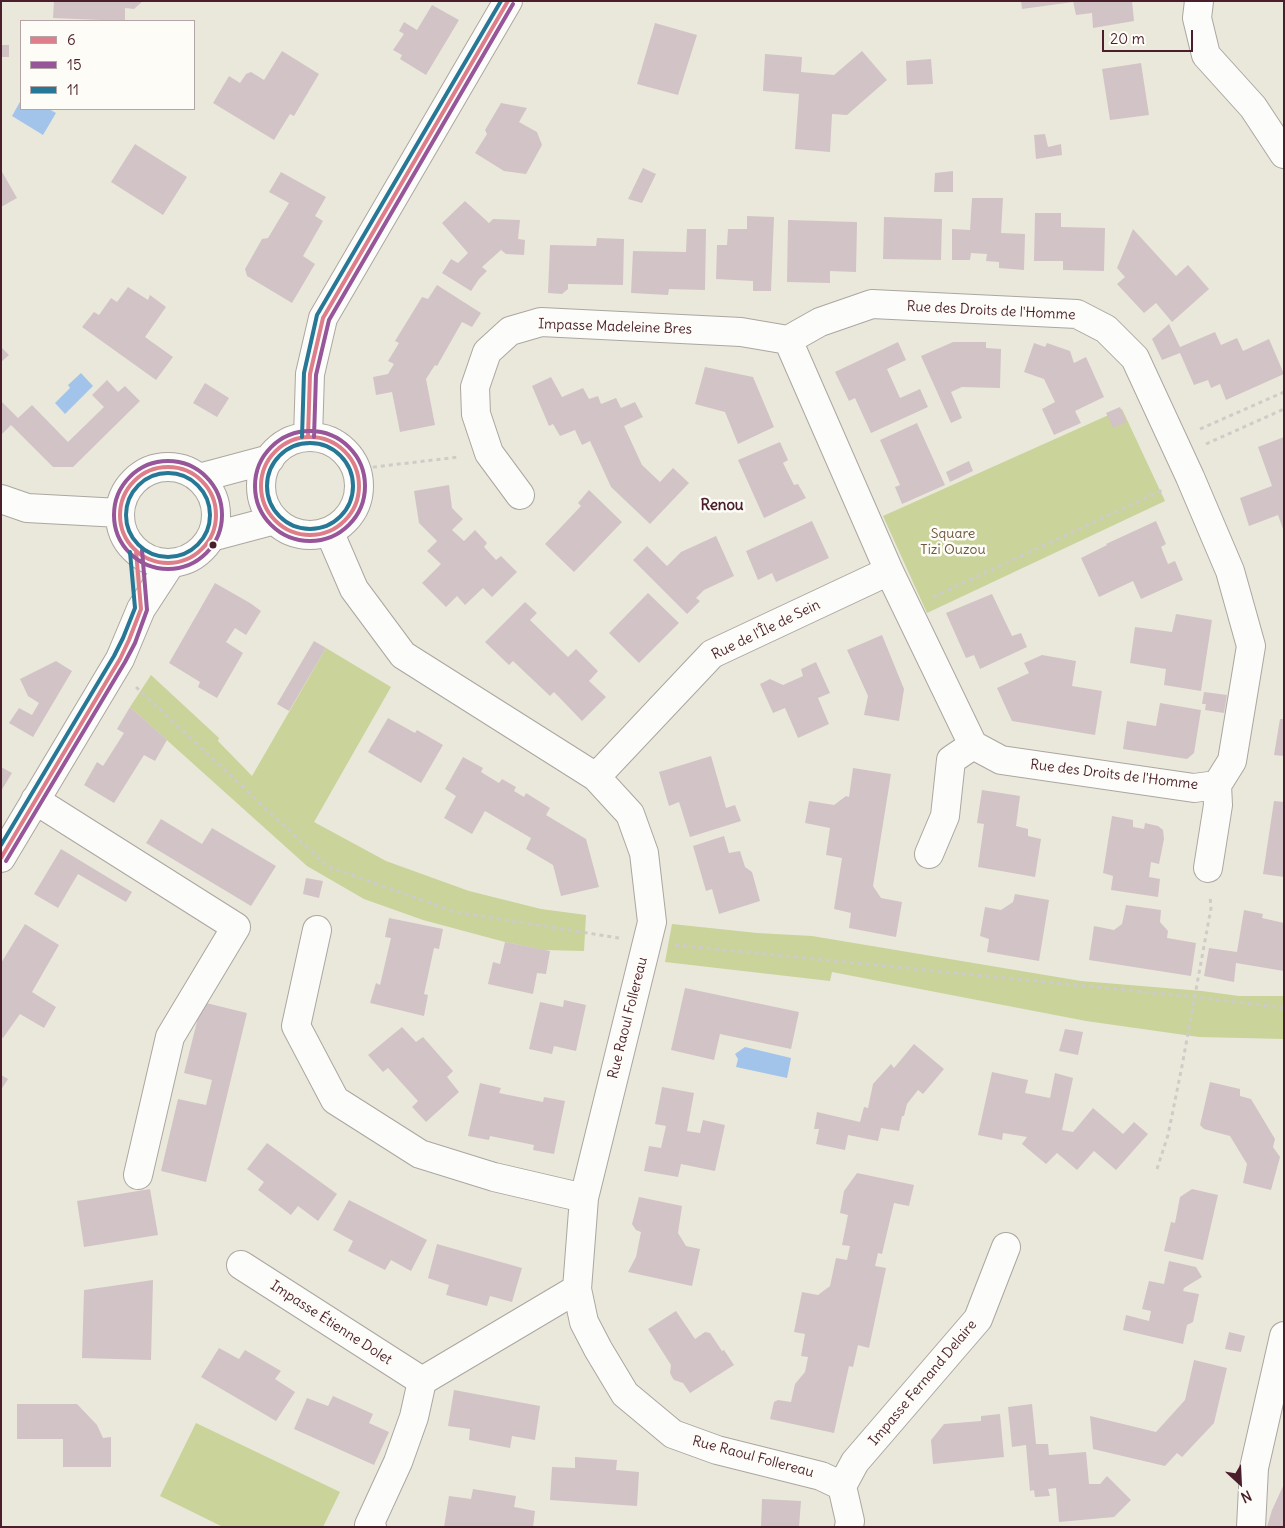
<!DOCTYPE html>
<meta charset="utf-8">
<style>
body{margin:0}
#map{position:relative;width:1285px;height:1528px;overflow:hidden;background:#eae8db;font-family:Delius,sans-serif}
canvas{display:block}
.frame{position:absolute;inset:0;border:2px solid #4a1f2b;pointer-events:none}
.legend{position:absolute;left:20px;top:20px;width:175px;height:90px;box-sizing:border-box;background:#fdfcf7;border:1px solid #b5a4a5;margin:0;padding:6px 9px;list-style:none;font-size:15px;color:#4a1f2b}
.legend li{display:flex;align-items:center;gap:10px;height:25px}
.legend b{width:25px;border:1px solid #b5a4a5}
.north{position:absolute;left:1215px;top:1458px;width:50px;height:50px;-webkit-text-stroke:4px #fdfcf7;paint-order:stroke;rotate:155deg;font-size:14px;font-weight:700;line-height:20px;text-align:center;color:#4a1f2b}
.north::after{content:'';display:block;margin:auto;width:18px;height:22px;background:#4a1f2b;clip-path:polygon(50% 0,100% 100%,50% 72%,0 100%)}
.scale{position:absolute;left:1102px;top:30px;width:91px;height:22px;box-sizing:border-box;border:2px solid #4a1f2b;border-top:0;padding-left:6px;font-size:15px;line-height:18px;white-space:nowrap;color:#4a1f2b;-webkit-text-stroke:4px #fdfcf7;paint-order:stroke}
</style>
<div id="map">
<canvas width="1285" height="1528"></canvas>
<div class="frame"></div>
<ul class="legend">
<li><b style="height:6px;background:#de7e8a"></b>6</li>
<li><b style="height:6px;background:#965699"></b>15</li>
<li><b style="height:6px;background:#277796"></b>11</li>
</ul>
<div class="north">N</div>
<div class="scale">20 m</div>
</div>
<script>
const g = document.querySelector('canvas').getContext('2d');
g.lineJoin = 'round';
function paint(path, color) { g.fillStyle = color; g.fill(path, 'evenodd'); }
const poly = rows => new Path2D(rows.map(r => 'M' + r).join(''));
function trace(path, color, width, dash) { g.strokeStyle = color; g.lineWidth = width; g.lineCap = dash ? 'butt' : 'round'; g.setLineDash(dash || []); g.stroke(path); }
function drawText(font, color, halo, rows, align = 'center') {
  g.font = font + ' Delius,sans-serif'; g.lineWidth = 5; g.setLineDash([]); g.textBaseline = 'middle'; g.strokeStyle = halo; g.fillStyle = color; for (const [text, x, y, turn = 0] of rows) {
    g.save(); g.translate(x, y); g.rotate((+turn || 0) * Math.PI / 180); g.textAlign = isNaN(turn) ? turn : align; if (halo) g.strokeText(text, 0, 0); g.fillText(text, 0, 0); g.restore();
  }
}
paint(poly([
 [1122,409,1165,501,927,613,883,516],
 [326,648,391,687,314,822,386,861,469,891,541,909,586,915,584,951,543,950,505,942,423,920,364,899,307,866,130,707,151,675,219,738,218,741,252,776],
 [672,924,757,933,812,936,1081,981,1202,991,1239,996,1284,996,1284,1039,1199,1037,1086,1021,832,972,830,981,665,962],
 [196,1423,340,1492,323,1527,223,1527,160,1496]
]), '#cad39a');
paint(poly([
 [21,100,21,109,49,109,56,113,43,135,12,116],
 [81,373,93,386,65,414,55,403,70,388,68,385],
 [745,1047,791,1058,787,1078,736,1067,738,1059,735,1054]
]), '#a3c4ea');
paint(poly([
 [54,1,143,1,134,9,125,8,125,21,53,18],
 [1021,1,1073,1,1073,2,1022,9],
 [1073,1,1132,1,1134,21,1093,28,1092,13,1076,15],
 [432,5,459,20,426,75,400,59,402,55,393,50,404,34,399,31,404,22,417,30],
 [655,23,697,35,678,95,637,84],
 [1,45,9,45,9,57,1,57],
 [282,51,319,74,294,116,290,114,274,140,213,103,229,76,240,83,246,74,251,72,264,80],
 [862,51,887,80,847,115,832,114,830,152,795,149,799,94,763,91,765,54,802,57,801,72,834,75],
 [931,59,933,84,907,85,906,61],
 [1141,63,1149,115,1110,120,1102,69],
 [501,103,527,108,519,122,537,132,542,145,526,174,504,171,475,153,487,134,485,130],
 [1045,134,1048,147,1061,144,1062,155,1036,159,1034,135],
 [135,144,187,177,163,215,111,182],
 [643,168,656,174,642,203,628,199],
 [1,170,17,198,1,207],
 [953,171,953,192,934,192,935,173],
 [281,172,326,197,315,216,323,221,303,256,315,264,292,303,247,276,245,269,262,239,268,238,289,203,269,192],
 [972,198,1003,198,1001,233,1025,234,1024,270,999,268,999,262,986,261,987,254,971,253,970,260,952,260,952,229,970,230],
 [465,201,489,223,493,219,520,220,518,239,525,240,524,255,506,254,501,250,482,267,487,271,479,279,471,291,442,273,451,259,458,263,468,253,442,223],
 [1035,213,1061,213,1061,227,1105,228,1104,271,1063,270,1063,261,1034,261],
 [747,216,774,217,771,291,753,291,753,281,716,279,717,245,727,245,728,229,747,229],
 [884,217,942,219,941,260,883,259],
 [788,220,857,222,856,272,830,271,830,283,787,282],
 [687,229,706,229,705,290,669,289,668,295,631,293,633,251,686,252],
 [1133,229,1176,276,1188,265,1209,289,1172,322,1156,303,1144,313,1117,284,1125,277,1117,268],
 [597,238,624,239,623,285,568,284,568,289,562,294,548,293,550,245,596,246],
 [437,285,481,313,472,327,462,322,437,366,435,365,426,379,435,425,400,432,392,392,376,395,373,377,388,374,394,364,388,361,399,343,395,341,422,297,428,299],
 [128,287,148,300,150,295,166,307,145,337,173,357,156,380,82,327,94,312,99,315,111,298,117,302],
 [1169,324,1180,347,1215,332,1221,345,1237,338,1243,351,1269,339,1284,374,1226,400,1220,384,1211,388,1208,380,1194,385,1180,353,1162,360,1152,339],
 [898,342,906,360,887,369,900,398,920,389,928,407,871,433,855,398,849,401,835,372],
 [953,342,986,342,986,348,1001,349,1000,388,962,387,951,392,962,418,951,423,921,356],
 [1034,343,1045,347,1047,343,1070,351,1074,363,1086,357,1104,397,1075,411,1081,423,1054,435,1042,409,1055,402,1044,379,1024,372],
 [1,347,9,355,1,362],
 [705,367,753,377,774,427,738,444,725,412,695,404],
 [551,377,562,397,583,388,589,399,598,396,601,404,616,398,621,408,635,402,643,417,624,426,642,465,660,482,673,468,689,483,650,524,611,487,590,441,582,445,575,430,560,436,553,424,549,426,532,386],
 [107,380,118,392,125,386,140,401,73,467,53,467,11,425,1,435,1,401,18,418,32,405,68,442,104,407,92,395],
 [205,383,229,398,217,417,193,403],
 [1120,407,1127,422,1113,428,1106,413],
 [917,423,945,485,902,504,895,487,900,485,880,440],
 [1284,437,1284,532,1278,515,1249,526,1240,498,1272,486,1258,447],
 [780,442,788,460,783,463,794,485,798,484,806,498,764,518,738,460],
 [969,461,973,471,950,482,946,472],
 [449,485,452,508,463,519,452,530,464,541,475,530,487,543,484,547,496,560,501,556,517,572,492,597,483,588,465,605,457,596,446,607,422,583,441,564,427,551,437,541,419,523,414,491],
 [589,490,622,522,574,572,545,544,581,506,578,503],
 [812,521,829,558,776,582,772,573,758,580,746,551],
 [1156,521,1166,544,1161,547,1168,564,1175,561,1183,580,1141,599,1133,581,1099,597,1081,558,1107,545,1106,544],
 [716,536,734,576,704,590,696,598,700,601,687,614,633,560,647,546,667,566,681,552],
 [215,583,250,603,261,611,246,635,235,628,226,642,243,653,217,698,198,687,200,682,169,663],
 [648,593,679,623,639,663,609,633],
 [992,594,1012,636,1021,633,1027,647,980,669,974,655,966,658,946,613],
 [525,602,537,613,530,620,568,657,576,649,598,671,589,681,606,697,582,721,554,692,550,696,513,661,509,665,485,642],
 [1176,614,1212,620,1201,691,1164,685,1166,669,1130,663,1135,627,1172,632],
 [882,635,904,689,899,721,864,715,868,696,847,650],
 [314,641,326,648,289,711,277,704],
 [1042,655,1076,661,1072,686,1102,691,1095,735,1012,721,997,688,1029,673,1024,663],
 [56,661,72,671,33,737,9,723,19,708,32,715,39,703,28,696,20,679],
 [816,662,830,693,818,698,829,724,798,738,785,708,773,713,760,684,770,679,783,685,803,676,801,669],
 [1204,692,1227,695,1224,713,1205,710,1206,704,1202,704],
 [1160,703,1201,710,1194,753,1187,759,1123,749,1127,721,1156,726],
 [130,707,167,740,155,761,144,755,114,803,84,785,97,762,103,766,124,733,117,729],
 [388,718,415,733,417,730,443,745,421,783,368,752],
 [1280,719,1284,719,1284,756,1274,755],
 [711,756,726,808,735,805,741,821,690,837,679,802,669,806,659,772],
 [463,757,483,768,481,772,499,783,502,779,516,787,514,791,524,797,526,793,550,808,546,815,586,839,599,887,561,896,553,865,526,849,531,838,485,811,472,834,444,818,456,796,445,789],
 [1,767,12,773,1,791],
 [853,768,891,774,873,886,881,898,902,902,896,937,849,928,851,913,834,909,842,858,826,855,830,828,805,823,809,801,834,805,846,796,849,797],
 [982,790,1020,796,1016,826,1028,829,1028,836,1041,839,1035,877,978,867,984,824,977,823],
 [1274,801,1284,802,1284,877,1263,874],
 [1112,816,1133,820,1133,827,1144,829,1145,823,1158,826,1163,830,1164,839,1159,864,1151,862,1149,877,1160,879,1158,897,1111,890,1113,876,1103,873],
 [161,819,202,844,212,828,276,866,251,906,146,843],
 [724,836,729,853,740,851,745,867,752,872,760,901,719,914,712,889,706,891,693,846],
 [61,849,132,892,126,902,78,874,58,908,34,894],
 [306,878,323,881,319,898,303,894],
 [1015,894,1049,900,1039,961,987,952,989,939,980,936,985,907,1001,910,1013,902],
 [1126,905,1161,910,1160,922,1168,931,1167,938,1196,943,1191,976,1089,960,1094,926,1114,930,1122,924],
 [1244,910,1263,914,1262,918,1284,923,1284,971,1236,963,1234,982,1204,976,1209,948,1237,952],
 [389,918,443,929,439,949,434,948,424,994,428,995,424,1016,370,1003,376,983,380,985,391,938,385,937],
 [25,924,59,945,32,992,56,1007,44,1028,20,1014,3,1038,1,1037,1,963],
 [505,942,550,951,546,974,537,973,533,994,488,984,493,962,500,964],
 [685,988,799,1012,791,1049,720,1034,714,1060,671,1050],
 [564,1000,586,1005,576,1051,554,1046,552,1054,529,1049,540,1002,563,1007],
 [202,1002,247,1013,206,1182,161,1171,178,1099,206,1105,212,1080,184,1073],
 [402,1027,416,1042,423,1037,453,1071,447,1077,459,1092,426,1122,412,1107,418,1101,388,1068,383,1072,368,1055],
 [1065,1029,1083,1032,1078,1055,1059,1051],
 [914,1044,944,1069,923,1094,918,1090,907,1104,904,1116,902,1116,899,1131,881,1128,878,1141,848,1135,845,1150,816,1144,819,1129,814,1129,817,1112,860,1122,864,1107,868,1108,873,1084,891,1064,894,1068],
 [992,1072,1028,1080,1025,1093,1050,1098,1055,1073,1073,1078,1062,1130,1073,1132,1093,1108,1123,1134,1134,1122,1148,1134,1116,1170,1094,1151,1077,1170,1057,1153,1046,1164,1022,1144,1027,1137,1003,1133,1002,1140,978,1135],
 [1,1075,8,1079,1,1090],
 [1210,1082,1240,1089,1240,1096,1251,1099,1275,1139,1273,1147,1280,1157,1271,1190,1243,1183,1247,1164,1230,1136,1204,1129,1200,1125],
 [480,1083,501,1088,499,1093,543,1102,544,1097,565,1101,554,1154,533,1150,534,1145,490,1136,489,1140,468,1136],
 [662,1087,694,1093,687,1131,700,1133,703,1120,725,1125,715,1171,681,1164,678,1177,644,1171,649,1146,661,1148,666,1126,655,1124],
 [267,1143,337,1194,318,1221,298,1206,291,1215,258,1190,264,1182,247,1169],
 [857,1173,914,1185,909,1206,894,1203,882,1254,878,1253,875,1266,886,1268,869,1348,858,1345,853,1367,849,1366,834,1433,770,1419,774,1402,778,1400,791,1402,795,1384,805,1372,808,1357,801,1356,805,1334,794,1332,802,1292,818,1295,830,1286,836,1258,847,1260,850,1246,842,1245,848,1215,840,1213,844,1191],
 [150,1189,158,1235,84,1247,77,1201],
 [1192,1189,1218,1195,1203,1260,1164,1251,1171,1222,1175,1223,1180,1197],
 [639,1197,682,1206,678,1233,686,1246,700,1249,692,1286,628,1272,636,1257,641,1232,636,1230,632,1224],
 [349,1200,427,1240,411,1271,391,1260,385,1270,348,1251,353,1241,333,1230],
 [437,1244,522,1268,512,1302,490,1296,487,1306,446,1295,449,1285,428,1278],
 [1169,1261,1196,1267,1202,1277,1184,1288,1183,1291,1199,1294,1193,1322,1187,1325,1183,1344,1123,1330,1126,1315,1149,1321,1151,1311,1142,1309,1149,1281,1164,1284],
 [153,1280,151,1360,82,1358,84,1290],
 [676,1311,695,1339,705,1332,710,1333,722,1351,724,1350,734,1365,690,1393,683,1383,674,1380,672,1377,670,1373,671,1365,648,1329],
 [1229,1332,1245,1336,1241,1352,1225,1349],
 [219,1348,239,1359,245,1350,281,1371,275,1379,295,1392,276,1421,201,1377],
 [1194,1360,1227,1368,1214,1423,1182,1457,1177,1453,1165,1466,1093,1449,1090,1416,1156,1432,1185,1400],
 [454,1390,540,1406,535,1440,512,1436,510,1448,469,1440,470,1429,448,1426],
 [333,1396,373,1414,369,1423,389,1432,374,1465,294,1429,307,1398,328,1406],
 [17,1404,77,1404,97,1425,103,1438,111,1437,111,1467,63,1467,63,1439,17,1439],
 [1032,1404,1036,1444,1048,1444,1049,1455,1086,1452,1089,1484,1100,1484,1107,1476,1131,1500,1114,1517,1059,1522,1056,1488,1048,1489,1050,1496,1035,1497,1034,1490,1030,1491,1026,1445,1012,1447,1008,1407],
 [1000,1414,1004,1457,933,1464,931,1440,944,1424,981,1421,981,1416],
 [575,1457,617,1460,616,1470,639,1472,637,1506,550,1500,552,1467,575,1468],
 [1284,1484,1284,1527,1267,1527,1272,1510],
 [473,1489,516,1496,514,1507,535,1511,533,1527,444,1527,449,1496,471,1499],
 [762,1499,801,1501,799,1527,761,1527]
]), '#d2c3c6');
const minor = poly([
 [1199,1,1197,18,1206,55,1253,107,1284,154],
 [872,304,1077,314,1106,329,1135,358,1190,477,1230,571,1251,646,1232,761,1217,785,1194,788,1001,760,973,745,889,571,788,340,820,322,872,304],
 [308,437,310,374,323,318,508,1],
 '261 486a49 49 0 1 1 98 0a49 49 0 1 1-98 0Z',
 '120 515a48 48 0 1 1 96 0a48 48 0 1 1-96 0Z',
 [199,478,270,459],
 [520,495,489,453,476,414,475,387,487,352,510,331,541,322,741,332,788,340],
 [1,499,27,508,120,513],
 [329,531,354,589,403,655,596,777,630,814,644,853,652,922,584,1198,577,1289,584,1322,598,1349,625,1394,673,1434,717,1450,821,1476,842,1486],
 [211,537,275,520],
 [596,777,712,654,889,571],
 [35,800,236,927,170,1037,138,1175],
 [929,854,945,816,951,760,973,745],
 [1,858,120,659,141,609,171,563],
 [1208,868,1218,805,1217,785],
 [317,930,296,1026,335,1100,420,1154,494,1177,584,1198],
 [241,1265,422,1381],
 [842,1486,855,1462,978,1319,1006,1247],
 [842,1486,850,1521,849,1527],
 [372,1527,369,1525,398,1462,414,1417,422,1381,577,1289],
 [1251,1527,1254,1468,1284,1336]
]);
trace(minor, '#aca6a0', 30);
trace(poly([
 [1200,429,1284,392],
 [1206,444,1284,409],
 [357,469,459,457],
 [933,597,1163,490],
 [136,687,327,866,455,912,619,938],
 [675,945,1195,997,1284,1008],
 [1157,1169,1168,1135,1182,1066,1211,908,1210,896]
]), '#cfcbc9', 3, [4, 4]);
trace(minor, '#fcfcfa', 28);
trace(poly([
 [308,437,310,374,323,318,508,1],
 '261 486a49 49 0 1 1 98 0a49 49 0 1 1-98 0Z',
 '120 515a48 48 0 1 1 96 0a48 48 0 1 1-96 0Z',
 [1,858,120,659,129,640,141,609,136,551]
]), '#de7e8a', 4);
trace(poly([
 '255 486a55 55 0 1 1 110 0a55 55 0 1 1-110 0Z',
 [314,437,316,375,329,320,513,4],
 '114 515a54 54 0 1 1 108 0a54 54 0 1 1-108 0Z',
 [6,861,125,662,135,643,147,610,142,550]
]), '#965699', 4);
trace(poly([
 [302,437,304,373,317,315,501,1],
 '267 486a43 43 0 1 1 86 0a43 43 0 1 1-86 0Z',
 '126 515a42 42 0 1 1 84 0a42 42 0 1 1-84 0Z',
 [1,845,114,656,123,638,135,608,130,552]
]), '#277796', 4);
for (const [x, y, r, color] of [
 [213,545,4.5,"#4a1f2b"]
]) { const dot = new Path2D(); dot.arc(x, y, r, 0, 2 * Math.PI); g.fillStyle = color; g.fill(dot); trace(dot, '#fdfcf7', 2); }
drawText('14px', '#4a1f2b', '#fdfcf7', [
 ["Rue des Droits de l'Homme",991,311,3],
 ["Impasse Madeleine Bres",615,327,2],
 ["Rue de l'Île de Sein",766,630,-26],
 ["Rue des Droits de l'Homme",1114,775,7],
 ["Rue Raoul Follereau",628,1018,-76],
 ["Impasse Étienne Dolet",331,1323,33],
 ["Impasse Fernand Delaire",923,1383,-50],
 ["Rue Raoul Follereau",753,1457,15]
]);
drawText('14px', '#6e583f', '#fdfcf7', [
 ["Square",953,534],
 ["Tizi Ouzou",953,550]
]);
drawText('bold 15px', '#4a1f2b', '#fdfcf7', [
 ["Renou",722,506]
]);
</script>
